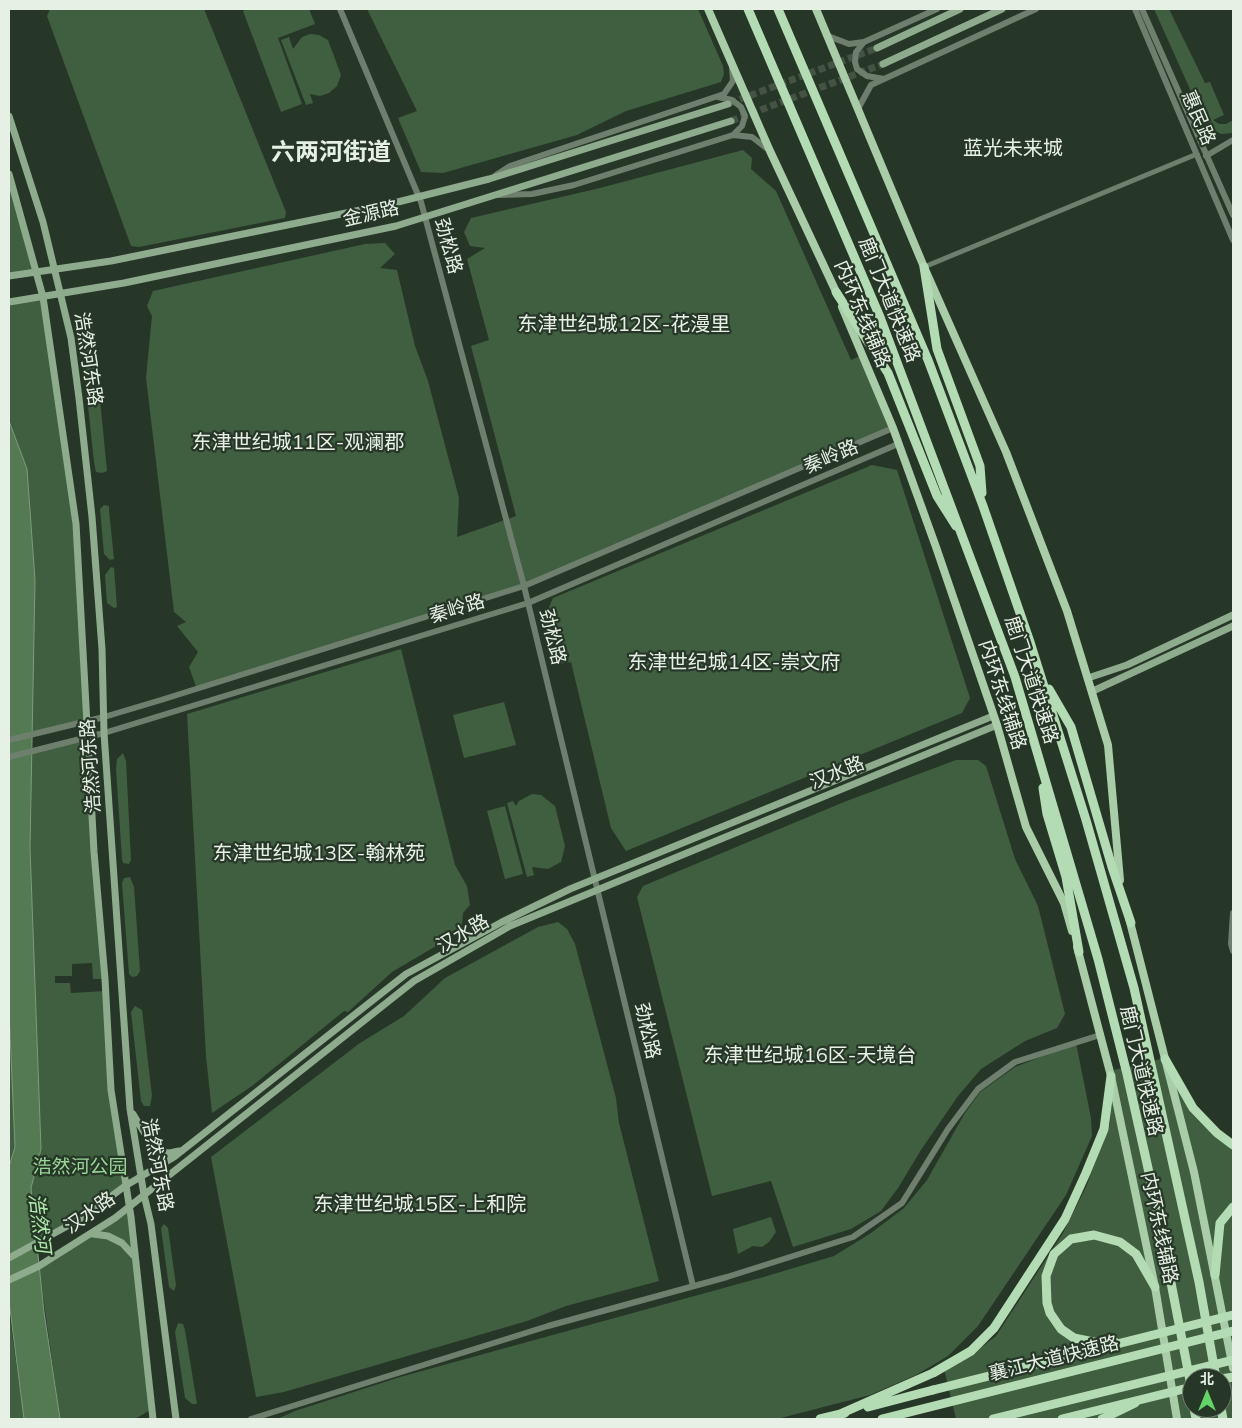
<!DOCTYPE html>
<meta charset="utf-8">
<style>
body{margin:0}
#map{position:relative;width:1242px;height:1428px;overflow:hidden;background:#273727;font-family:Mulish,"Noto Sans SC",sans-serif}
canvas{display:block}
.frame{position:absolute;inset:0;border:10px solid #e6f0e5;pointer-events:none}
.north{position:absolute;left:1182px;top:1368px;width:50px;height:50px;box-sizing:border-box;background:#273727;border:1px solid #738173;border-radius:50%;rotate:0deg;font-size:14px;font-weight:700;line-height:20px;text-align:center;color:#e6f0e5}
.north::after{content:'';display:block;margin:auto;width:18px;height:22px;background:#64d468;clip-path:polygon(50% 0,100% 100%,50% 72%,0 100%)}
</style>
<div id="map">
<canvas width="1242" height="1428"></canvas>
<div class="frame"></div>
<div class="north">北</div>
</div>
<script>
const g = document.querySelector('canvas').getContext('2d');
g.lineJoin = 'round';
function paint(path, color) { g.fillStyle = color; g.fill(path, 'evenodd'); }
const poly = rows => new Path2D(rows.map(r => 'M' + r).join(''));
function trace(path, color, width, dash) { g.strokeStyle = color; g.lineWidth = width; g.lineCap = dash ? 'butt' : 'round'; g.setLineDash(dash || []); g.stroke(path); }
function drawText(font, color, halo, rows, align = 'center') {
  g.font = font + ' Mulish,"Noto Sans SC",sans-serif'; g.lineWidth = 4.5; g.setLineDash([]); g.textBaseline = 'middle'; g.strokeStyle = halo; g.fillStyle = color; for (const [text, x, y, turn = 0] of rows) {
    g.save(); g.translate(x, y); g.rotate((+turn || 0) * Math.PI / 180); g.textAlign = isNaN(turn) ? turn : align; if (halo) g.strokeText(text, 0, 0); g.fillText(text, 0, 0); g.restore();
  }
}
paint(poly([
 [50,9,204,9,286,212,285,218,139,247,131,246,47,16],
 [248,9,309,9,315,24,278,38,302,104,281,112,243,11],
 [367,9,698,9,723,66,724,74,721,82,626,111,577,135,443,173,421,172,398,118,417,111],
 [1154,9,1169,9,1205,83,1210,82,1224,115,1213,120,1219,124,1226,124,1233,120,1233,133,1221,134,1207,127],
 [310,34,319,35,328,40,341,75,337,86,329,93,320,96,310,94,313,103,306,105,281,40,289,37,293,49,302,37],
 [743,150,752,158,751,169,776,191,851,360,862,355,893,428,524,586,197,689,189,667,198,652,177,626,186,622,174,612,146,378,152,316,147,306,153,291,365,244,385,243,395,254,380,268,397,270,415,346,428,381,459,498,457,537,516,516,471,346,489,340,467,259,485,248,470,246,464,232,471,218,600,188],
 [9,174,37,273,9,276],
 [43,297,76,524,87,721,31,734,35,580,27,469,9,421,9,302],
 [89,327,97,335,94,338,107,471,102,473,96,472,94,462,82,350,83,339],
 [872,465,897,470,970,698,962,713,626,851,611,828,571,662,558,664,547,612,553,598],
 [104,505,109,506,109,510,114,559,110,560,104,554,100,509],
 [111,567,114,568,117,607,114,608,107,603,105,575],
 [401,649,455,865,467,886,470,905,463,913,462,924,458,933,392,972,348,1012,344,1011,252,1086,212,1113,206,1056,187,714],
 [504,702,516,745,464,758,453,715],
 [88,738,105,979,93,979,92,963,72,964,72,976,55,976,55,983,70,983,71,993,105,991,111,1090,125,1186,37,1244,31,1188,41,1149,30,848,31,751],
 [123,753,126,761,131,860,129,864,123,863,122,859,116,769,117,759],
 [956,760,978,760,986,766,1015,859,1038,906,1065,1014,1057,1028,1025,1041,981,1069,958,1096,921,1150,898,1188,881,1211,851,1229,793,1247,771,1181,712,1196,637,897,643,886,844,802],
 [532,794,541,795,555,806,565,846,561,862,548,869,532,867,534,875,527,877,507,803,513,801,516,806,519,801],
 [505,806,523,874,505,879,487,811],
 [130,877,134,887,140,971,137,976,132,977,129,974,122,883,124,878],
 [558,922,567,929,575,944,616,1098,619,1123,659,1281,566,1306,527,1321,284,1392,256,1397,211,1157,360,1043,404,1016,445,978,538,927],
 [135,1006,142,1010,152,1096,150,1106,144,1106,141,1101,131,1012],
 [9,1010,15,1147,9,1167],
 [1076,1043,1091,1118,1092,1136,1066,1195,978,1326,948,1356,916,1375,870,1395,777,1419,277,1419,295,1411,400,1377,760,1278,834,1256,871,1233,904,1208,927,1180,965,1113,980,1092,1015,1067],
 [1161,1059,1183,1095,1233,1149,1233,1419,956,1419,944,1369,970,1356,996,1336,1063,1233,1086,1187,1110,1124,1114,1070],
 [1192,1378,1222,1378,1222,1408,1192,1408],
 [129,1206,152,1409,135,1419,60,1419,39,1266],
 [771,1217,776,1232,769,1242,762,1247,753,1246,738,1254,733,1229],
 [164,1224,168,1228,176,1285,174,1291,169,1287,161,1228],
 [9,1301,10,1319,24,1419,9,1419],
 [178,1323,183,1324,185,1330,197,1404,192,1404,185,1398,175,1332]
]), '#405e40');
const water = poly([
 [9,421,27,469,35,580,30,848,41,1149,31,1188,44,1312,60,1419,24,1419,9,1301,9,1167,15,1147,9,1010,9,421]
]);
paint(water, '#537a52');
trace(water, '#7f9d7e', 1);
trace(poly([
 [730,103,877,48],
 [731,121,883,64]
]), '#445344', 7, [7, 3.5]);
trace(poly([
 [924,267,1197,154]
]), '#6e7f6d', 5);
trace(poly([
 [340,9,421,202,524,586,693,1286],
 [1135,9,1233,240],
 [1142,9,1233,215],
 [828,36,849,44,864,42,937,9],
 [864,42,856,52,855,62,857,69,867,76,884,79],
 [718,97,732,100,741,107,745,116,742,126,733,135],
 [859,107,871,85,1036,9],
 [1206,156,1233,140],
 [496,175,510,166,724,94,733,81,732,67],
 [499,195,532,194,574,185,733,135,752,137,770,151],
 [9,740,104,717,161,700,524,586,893,428],
 [9,757,104,733,528,603,898,444],
 [1233,913,1231,944,1233,951],
 [251,1419,548,1326,727,1277,853,1237,902,1203,948,1129,978,1089,1015,1062,1100,1035]
]), '#6e7f6d', 6);
trace(poly([
 [877,48,960,9],
 [883,64,1002,9],
 [9,116,43,222,71,338,79,398,92,517,102,649,104,733,130,1109,144,1195,151,1224,176,1419],
 [9,174,43,297,76,524,94,852,105,979,111,1090,131,1217,153,1419],
 [9,276,111,261,390,204,489,179,728,104],
 [9,302,124,283,396,226,731,121],
 [1088,678,1127,665,1233,615],
 [1093,691,1233,626],
 [133,1114,148,1139,159,1152,170,1153,179,1151],
 [93,1234,108,1236,122,1243,134,1256],
 [9,1258,82,1218,125,1186,174,1157,406,974,502,922,570,889,993,716],
 [9,1280,39,1266,115,1218,414,981,510,926,997,725]
]), '#8fab8e', 7);
trace(poly([
 [708,9,770,151,838,296],
 [816,9,924,267,1006,452,1067,611,1108,745,1120,880],
 [842,307,893,428,936,547,997,725,1026,827,1064,903,1072,931],
 [1129,918,1194,1172,1233,1368],
 [1077,947,1111,1076,1155,1287,1177,1419]
]), '#a9cda8', 8);
trace(poly([
 [748,9,880,317,1015,677,1098,959,1127,1074,1154,1195,1192,1391],
 [778,9,928,360,983,506,1030,642,1086,820,1134,988,1199,1282,1216,1378],
 [924,267,937,349,980,466,982,493],
 [836,292,888,373,937,496,956,526],
 [1049,689,1071,727,1112,867,1131,923],
 [1043,788,1047,814,1066,877,1079,952],
 [1165,1059,1193,1108,1217,1133,1233,1145],
 [1215,1275,1220,1223,1233,1207],
 [1115,1342,1098,1343,1074,1338,1061,1329,1050,1313,1047,1303,1046,1276,1054,1254,1071,1239,1094,1235,1120,1242,1136,1254,1155,1287],
 [1222,1379,1233,1377],
 [868,1407,933,1390],
 [1194,1408,1196,1419],
 [1221,1408,1223,1419],
 [840,1414,933,1373,971,1351,994,1328,1065,1219,1086,1173,1104,1129,1111,1076],
 [820,1419,845,1413],
 [1102,1419,1135,1403]
]), '#b4dcb4', 9);
trace(poly([
 [933,1390,1233,1315],
 [882,1419,1233,1331],
 [993,1419,1233,1360],
 [1062,1419,1192,1387]
]), '#b4dcb4', 9);
drawText('19px', '#e6f0e5', '#273727', [
 ["惠民路",1198,118,67],
 ["金源路",371,214,-13],
 ["劲松路",448,246,75],
 ["鹿门大道快速路",889,300,68],
 ["内环东线辅路",862,314,67],
 ["浩然河东路",88,359,81],
 ["秦岭路",831,457,-23],
 ["秦岭路",457,609,-17],
 ["劲松路",552,637,76],
 ["鹿门大道快速路",1031,680,72],
 ["内环东线辅路",1002,695,72],
 ["浩然河东路",91,766,-94],
 ["汉水路",837,773,-22],
 ["汉水路",463,934,-30],
 ["劲松路",647,1031,77],
 ["鹿门大道快速路",1141,1071,77],
 ["浩然河东路",157,1165,79],
 ["汉水路",90,1213,-35],
 ["内环东线辅路",1159,1228,78],
 ["襄江大道快速路",1054,1359,-14]
]);
drawText('19px', '#99d598', '#273727', [
 ["浩然河公园",80,1167]
]);
drawText('20px', '#e6f0e5', '#273727', [
 ["蓝光未来城",1013,149],
 ["东津世纪城12区-花漫里",624,325],
 ["东津世纪城11区-观澜郡",298,443],
 ["东津世纪城14区-崇文府",734,663],
 ["东津世纪城13区-翰林苑",319,854],
 ["东津世纪城16区-天境台",810,1056],
 ["东津世纪城15区-上和院",420,1205]
]);
drawText('italic 20px', '#ace9ab', '#273727', [
 ["浩然河",39,1223,83]
]);
drawText('bold 24px', '#e6f0e5', '#273727', [
 ["六两河街道",331,153]
]);
</script>
